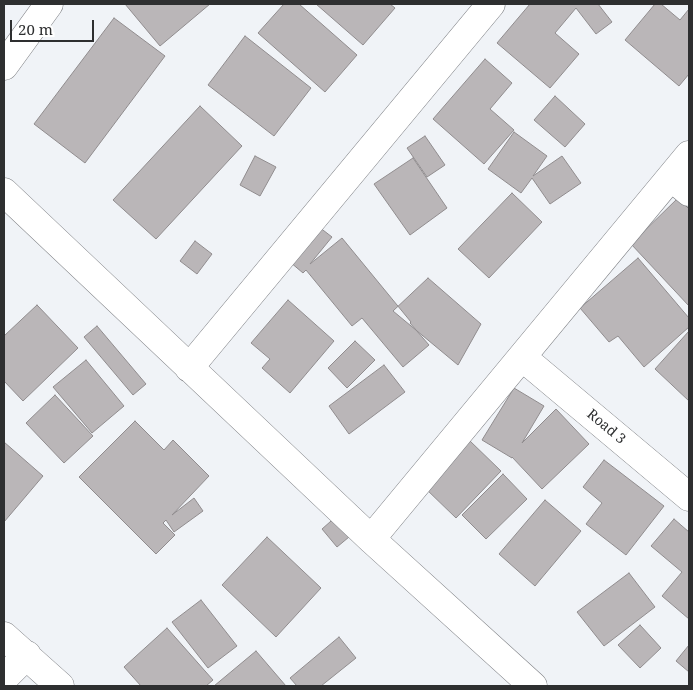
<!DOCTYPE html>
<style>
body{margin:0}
#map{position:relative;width:693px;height:690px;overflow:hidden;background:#f0f3f7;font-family:"Noto Serif",serif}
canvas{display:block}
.frame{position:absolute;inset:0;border:5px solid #2e2f30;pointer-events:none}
.scale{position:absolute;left:10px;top:20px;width:84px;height:22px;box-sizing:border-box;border:2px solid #2e2f30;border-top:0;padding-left:6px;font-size:15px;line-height:18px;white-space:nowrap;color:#2e2f30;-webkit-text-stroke:4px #fff;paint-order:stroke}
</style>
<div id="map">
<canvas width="693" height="690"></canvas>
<div class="frame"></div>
<div class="scale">20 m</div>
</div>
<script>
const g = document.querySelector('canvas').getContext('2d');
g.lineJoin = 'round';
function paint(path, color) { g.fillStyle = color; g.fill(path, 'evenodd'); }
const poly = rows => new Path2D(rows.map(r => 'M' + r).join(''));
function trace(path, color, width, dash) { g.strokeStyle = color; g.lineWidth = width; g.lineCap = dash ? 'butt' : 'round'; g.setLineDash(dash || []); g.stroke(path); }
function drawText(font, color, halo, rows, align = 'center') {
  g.font = font + ' "Noto Serif",serif'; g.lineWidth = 5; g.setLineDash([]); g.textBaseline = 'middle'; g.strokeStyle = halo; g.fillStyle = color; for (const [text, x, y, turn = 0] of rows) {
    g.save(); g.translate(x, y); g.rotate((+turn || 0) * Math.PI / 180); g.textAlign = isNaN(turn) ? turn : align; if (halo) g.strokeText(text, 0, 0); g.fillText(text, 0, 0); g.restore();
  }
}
const building = poly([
 [125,4,210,4,160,46,125,4],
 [284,4,299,4,357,55,325,92,258,33,284,4],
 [316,4,390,4,395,8,363,45,316,4],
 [530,4,598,4,612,22,596,34,576,8,555,33,579,54,550,88,497,43,530,4],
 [655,4,661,4,680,20,689,9,689,74,679,86,625,40,655,4],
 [114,18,165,56,85,163,34,124,114,18],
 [245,36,311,88,274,136,208,85,245,36],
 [485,59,512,83,490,109,514,130,484,164,433,119,485,59],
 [555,96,585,124,565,147,534,120,555,96],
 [200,106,242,146,156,239,113,200,200,106],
 [514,132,547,156,533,176,562,156,581,183,550,204,532,178,521,193,488,169,514,132],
 [425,136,445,165,427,177,407,148,425,136],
 [255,156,276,167,260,196,240,185,255,156],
 [413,158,447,208,410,235,374,184,413,158],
 [512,193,542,222,489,278,458,249,512,193],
 [678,198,689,209,689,306,631,244,678,198],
 [319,227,332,237,310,264,342,238,411,322,410,323,429,345,403,367,362,318,352,326,306,270,303,273,290,262,319,227],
 [195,241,212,254,197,274,180,261,195,241],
 [638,258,689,318,689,327,644,367,618,336,609,342,580,308,638,258],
 [428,278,481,324,458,365,393,311,428,278],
 [288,300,334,341,290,393,262,368,270,359,251,343,288,300],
 [37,305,78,348,23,401,4,381,4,336,37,305],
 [97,326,146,384,133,395,84,337,97,326],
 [689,331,689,401,655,369,689,331],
 [355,341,375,360,347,388,328,368,355,341],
 [86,360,124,406,92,433,53,387,86,360],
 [384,365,405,392,349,434,329,406,384,365],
 [514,388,544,406,522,443,556,409,589,444,542,489,512,457,512,458,482,440,514,388],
 [55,395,93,436,64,463,26,423,55,395],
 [135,421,164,450,173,440,209,476,172,515,194,498,203,511,174,532,166,520,163,523,175,535,156,554,79,477,135,421],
 [469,440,501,471,456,518,424,487,469,440],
 [4,442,43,476,4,522,4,442],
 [604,460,664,506,626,555,586,524,602,503,583,487,604,460],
 [503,474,527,499,486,539,462,515,503,474],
 [545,500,581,531,535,586,499,554,545,500],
 [339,514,355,532,337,547,322,529,339,514],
 [674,519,689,532,689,619,662,596,682,572,651,546,674,519],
 [267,537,321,588,276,637,222,585,267,537],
 [629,573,655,607,604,646,577,612,629,573],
 [201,600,237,646,208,668,172,622,201,600],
 [640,625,661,648,640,668,618,645,640,625],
 [167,628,213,680,206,686,141,686,124,667,167,628],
 [339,637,356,658,321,686,297,686,290,678,339,637],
 [689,645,689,672,676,661,689,645],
 [256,651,286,686,214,686,256,651]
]);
paint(building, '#bab6b8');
trace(building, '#908c8e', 1);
const street = poly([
 [671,177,689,192],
 [4,192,371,539,533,686],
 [522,357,689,497],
 [189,368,491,4],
 [371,539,689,155],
 [4,636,60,686],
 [4,678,27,655]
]);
const secondary = poly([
 [4,66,49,4]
]);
trace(street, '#7c7e82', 29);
trace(secondary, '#7c7e82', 29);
trace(street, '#fff', 28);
trace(secondary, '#fff', 28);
drawText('14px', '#2e2f30', '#fff', [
 ["Road 3",606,427,40]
]);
</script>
